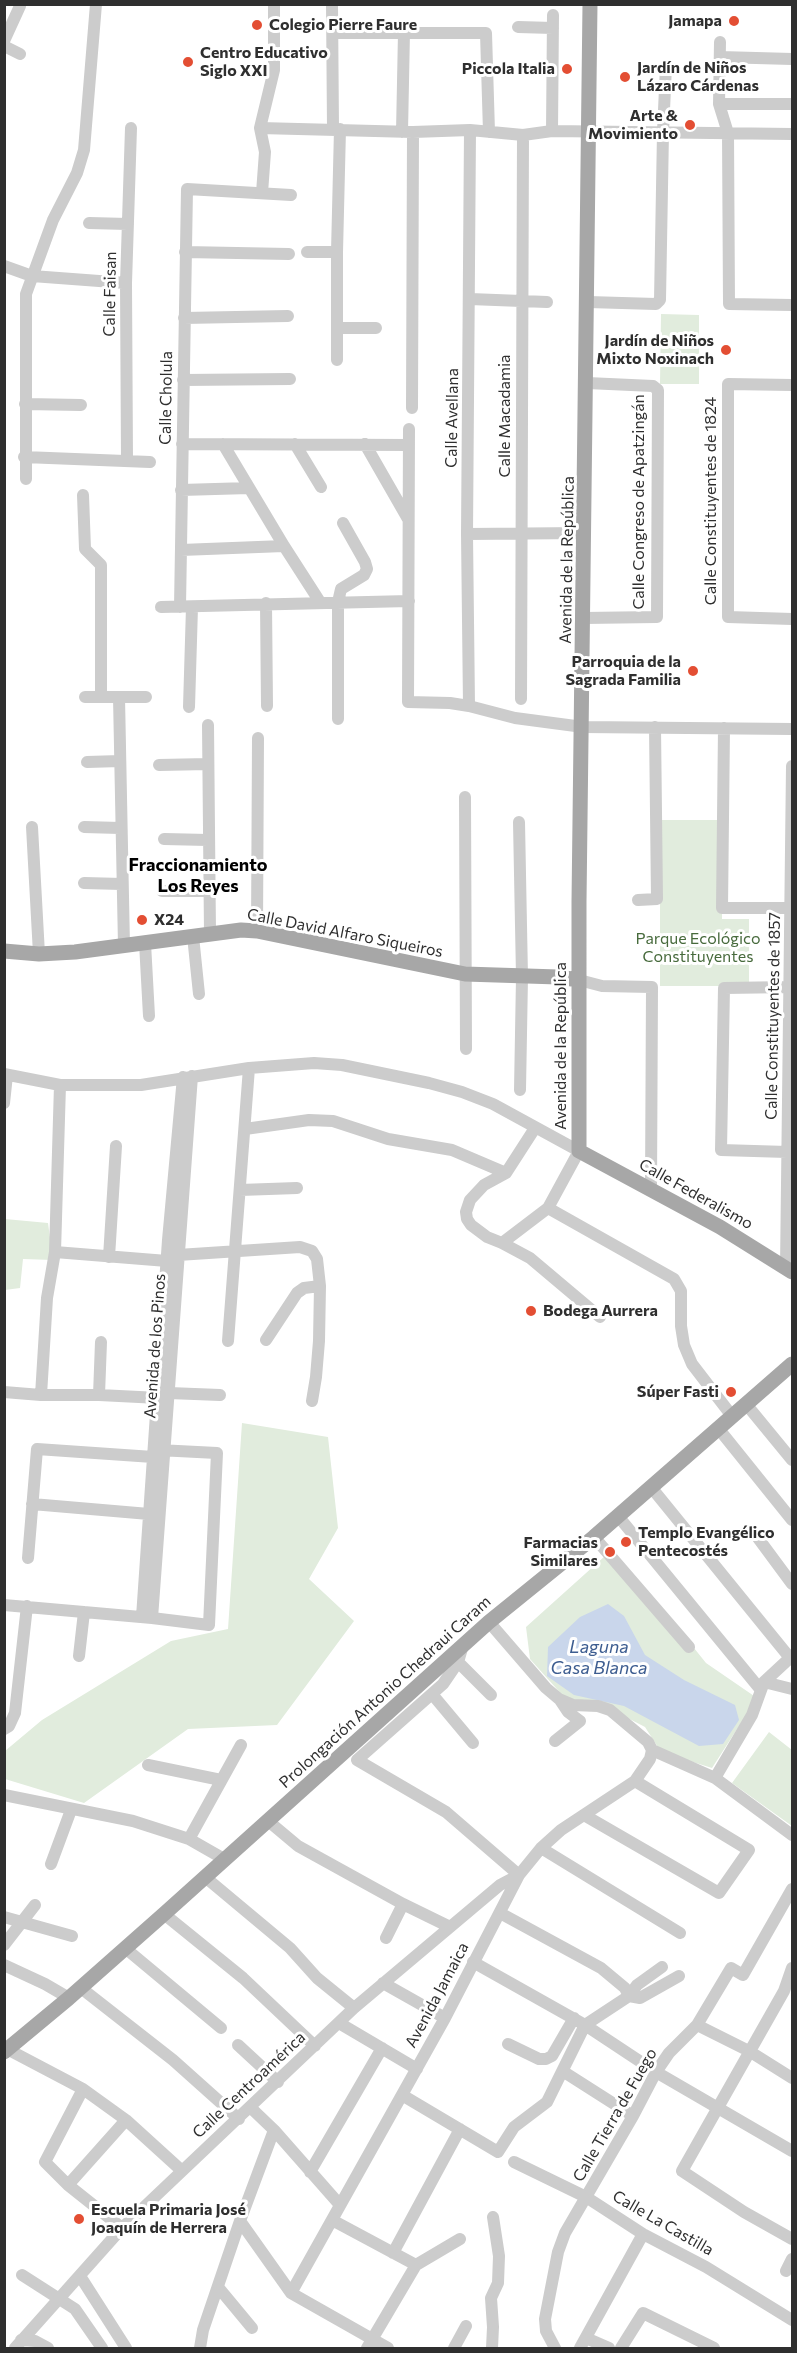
<!DOCTYPE html>
<meta charset="utf-8">
<style>
body{margin:0}
#map{position:relative;width:797px;height:2353px;overflow:hidden;background:#fff;font-family:Commissioner,sans-serif}
canvas{display:block}
.frame{position:absolute;inset:0;border:6px solid #2f2f2f;pointer-events:none}
</style>
<div id="map">
<canvas width="797" height="2353"></canvas>
<div class="frame"></div>
</div>
<script>
const g = document.querySelector('canvas').getContext('2d');
g.lineJoin = 'round';
function paint(path, color) { g.fillStyle = color; g.fill(path, 'evenodd'); }
const poly = rows => new Path2D(rows.map(r => 'M' + r).join(''));
function trace(path, color, width, dash) { g.strokeStyle = color; g.lineWidth = width; g.lineCap = dash ? 'butt' : 'round'; g.setLineDash(dash || []); g.stroke(path); }
function drawText(font, color, halo, rows, align = 'center') {
  g.font = font + ' Commissioner,sans-serif'; g.lineWidth = 6; g.setLineDash([]); g.textBaseline = 'middle'; g.strokeStyle = halo; g.fillStyle = color; for (const [text, x, y, turn = 0] of rows) {
    g.save(); g.translate(x, y); g.rotate((+turn || 0) * Math.PI / 180); g.textAlign = isNaN(turn) ? turn : align; if (halo) g.strokeText(text, 0, 0); g.fillText(text, 0, 0); g.restore();
  }
}
paint(poly([
 [661,314,699,315,699,384,660,384],
 [660,820,722,820,722,919,749,919,749,986,660,986],
 [5,1219,48,1223,53,1260,23,1259,20,1288,5,1290],
 [242,1423,328,1437,338,1528,309,1579,354,1621,277,1725,188,1729,84,1803,5,1779,5,1751,42,1720,171,1641,228,1629],
 [605,1556,662,1608,706,1663,757,1698,712,1768,661,1752,645,1727,618,1713,564,1697,530,1659,526,1627],
 [769,1732,792,1750,792,1826,732,1783]
]), '#e1ecdd');
paint(poly([
 [608,1604,624,1616,645,1655,684,1680,735,1705,739,1720,723,1744,699,1746,624,1706,574,1695,547,1676,548,1647,580,1617]
]), '#c9d6eb');
trace(poly([
 [332,4,333,129],
 [518,27,553,28],
 [333,33,486,33,489,132],
 [4,41,20,6],
 [720,42,719,104,728,133,729,304,792,305],
 [4,46,20,54],
 [720,57,792,59],
 [719,104,792,104],
 [260,128,413,132,470,130,523,135,552,131,792,134],
 [552,131,553,15],
 [402,132,404,32],
 [262,193,265,152,260,128,274,70,274,4],
 [89,223,128,224],
 [185,252,289,254],
 [307,252,337,252],
 [4,266,32,276,126,283],
 [470,299,547,302],
 [588,302,656,304,660,300,663,132,666,66],
 [184,318,288,316],
 [337,328,376,328],
 [337,360,337,252,340,129],
 [183,380,290,379],
 [792,385,728,384,728,617,792,619],
 [25,404,81,405],
 [412,408,413,132],
 [409,429,408,702,450,703,469,706,515,718,583,727,792,729],
 [182,444,409,445],
 [223,444,284,546,320,602],
 [295,444,321,487],
 [365,444,408,519],
 [24,457,150,462],
 [127,461,126,283,131,128],
 [26,479,26,294,53,220,77,173,84,150,96,4],
 [181,490,249,488],
 [83,495,85,549,101,565,101,697],
 [467,534,584,533],
 [181,550,284,546],
 [266,603,267,706],
 [161,607,409,601],
 [180,607,187,189,291,195],
 [584,618,657,617,658,390,653,386,587,383],
 [85,697,146,697],
 [119,697,124,946],
 [521,699,523,135],
 [469,706,467,534,470,130],
 [189,707,192,607],
 [338,719,338,602,341,589,364,575,367,569,365,562,343,523],
 [208,725,210,934],
 [724,728,722,908,792,908],
 [87,762,120,761],
 [159,765,208,764],
 [465,797,466,1049],
 [519,822,522,977,520,1090],
 [32,827,39,954],
 [84,827,120,828],
 [164,839,208,840],
 [84,883,122,884],
 [162,891,209,891],
 [638,900,657,899,655,727],
 [257,931,258,738],
 [193,936,199,994],
 [145,943,149,1016],
 [579,980,602,986,652,987,651,1188],
 [4,1074,60,1085,141,1085,249,1068,314,1063,342,1065,429,1083,462,1092,493,1104,579,1151,548,1208,502,1243],
 [4,1103,7,1075],
 [535,1128,506,1173,484,1185,470,1200,466,1212,467,1219,471,1225,487,1237,502,1243,530,1258,600,1317],
 [245,1129,309,1120,333,1121,388,1139,452,1150,506,1173],
 [787,1152,721,1150,724,988,791,987],
 [240,1190,297,1188],
 [548,1208,674,1279,681,1291,681,1326,684,1345,692,1364,732,1416],
 [55,1252,167,1261],
 [178,1255,300,1247,312,1251,317,1259,320,1286,319,1341,316,1377,312,1401],
 [109,1257,116,1146],
 [786,1267,792,766],
 [266,1340,297,1293,304,1288,320,1286],
 [228,1341,249,1068],
 [4,1392,41,1395,99,1395,159,1398,169,1393,220,1395],
 [41,1395,47,1298,55,1252,60,1085],
 [99,1395,101,1342],
 [746,1404,792,1460],
 [718,1428,792,1520],
 [651,1487,790,1658],
 [32,1504,149,1514],
 [618,1516,760,1689],
 [594,1537,689,1647],
 [758,1538,792,1584],
 [28,1558,37,1449,153,1457],
 [4,1605,152,1618,209,1625,217,1453,158,1450],
 [142,1617,168,1240,183,1077],
 [152,1618,192,1076],
 [489,1622,546,1688,559,1699,573,1705,598,1706,610,1710,648,1742,652,1750,715,1778,792,1835],
 [79,1656,84,1612],
 [458,1662,491,1695],
 [764,1682,792,1689],
 [432,1694,473,1743],
 [4,1729,9,1726,15,1713,27,1606],
 [555,1741,580,1721,568,1712,560,1700],
 [148,1765,221,1780],
 [715,1778,752,1715,764,1682,792,1656],
 [4,1795,133,1821,189,1839,224,1859],
 [584,1815,719,1893,749,1850,635,1781],
 [267,1820,298,1846,403,1904,450,1927],
 [189,1839,241,1745],
 [541,1848,680,1933],
 [51,1864,71,1810],
 [205,1877,290,1948,317,1978,354,2008],
 [500,1913,601,1968,625,1988,629,1996,640,1998,679,1976],
 [164,1914,243,1978,315,2046],
 [4,1917,72,1936],
 [386,1938,403,1904],
 [4,1945,35,1905],
 [125,1948,221,2028],
 [473,1962,585,2025,656,2072,792,2151],
 [4,1965,45,1984,69,1998],
 [792,1968,784,1991,682,2171,744,2212,792,2239],
 [383,1983,445,2018],
 [81,1988,173,2060,239,2119],
 [339,2023,417,2069],
 [697,2025,749,2051,792,2078],
 [508,2044,539,2059,546,2059,552,2056,574,2018],
 [238,2045,278,2082],
 [7,2049,83,2089,126,2120,181,2170],
 [564,2072,633,2116],
 [83,2089,45,2162,68,2185,122,2228],
 [402,2095,498,2152,514,2127,547,2102,585,2025,629,1996,637,1985,662,1967],
 [251,2108,274,2130,340,2205],
 [514,2162,586,2197,643,2234,706,2267,792,2320],
 [310,2172,382,2048],
 [68,2185,126,2120],
 [332,2220,416,2265],
 [240,2221,291,2293,388,2348],
 [393,2253,460,2129],
 [786,2271,792,2259],
 [22,2275,75,2309,102,2348],
 [80,2276,126,2348],
 [218,2287,252,2328],
 [291,2293,445,2018,519,1875,541,1848,561,1830,635,1781,650,1759,652,1750],
 [586,2338,609,2348],
 [21,2340,35,2341,48,2348],
 [15,2348,122,2228,354,2008,500,1885,519,1875,446,1812,357,1760,443,1684,458,1662,463,1645],
 [200,2348,203,2330,240,2221,274,2130],
 [367,2348,416,2265,460,2239],
 [454,2348,466,2326],
 [492,2348,493,2327,491,2298,498,2283,499,2256,493,2217],
 [555,2348,546,2331,545,2319,558,2252,565,2233,633,2116,656,2072,669,2053,697,2025,731,1968,743,1975,792,1889],
 [580,2348,643,2234],
 [621,2348,643,2313,714,2348]
]), '#ccc', 12);
trace(poly([
 [590,4,579,901,579,1151,720,1227,792,1272],
 [4,951,39,954,75,952,241,930,257,931,465,974,558,977,579,980],
 [4,2052,69,1998,164,1914,489,1622,594,1537,792,1364]
]), '#a7a7a7', 15);
for (const [x, y, r, color] of [
 [734,21,6,"#e34e33"],
 [257,25,6,"#e34e33"],
 [188,62,6,"#e34e33"],
 [567,69,6,"#e34e33"],
 [625,77,6,"#e34e33"],
 [690,125,6,"#e34e33"],
 [726,350,6,"#e34e33"],
 [693,671,6,"#e34e33"],
 [142,920,6,"#e34e33"],
 [531,1311,6,"#e34e33"],
 [731,1392,6,"#e34e33"],
 [626,1542,6,"#e34e33"],
 [610,1552,6,"#e34e33"],
 [79,2219,6,"#e34e33"]
]) { const dot = new Path2D(); dot.arc(x, y, r, 0, 2 * Math.PI); g.fillStyle = color; g.fill(dot); trace(dot, '#fff', 2); }
drawText('bold 16px', '#2f2f2f', '#fff', [
 ["Jamapa",722,21],
 ["Colegio Pierre Faure",269,25,"left"],
 ["Centro Educativo",200,53,"left"],
 ["Siglo XXI",200,71,"left"],
 ["Jardín de Niños",637,68,"left"],
 ["Lázaro Cárdenas",637,86,"left"],
 ["Piccola Italia",555,69],
 ["Arte &",678,116],
 ["Movimiento",678,134],
 ["Jardín de Niños",714,341],
 ["Mixto Noxinach",714,359],
 ["Parroquia de la",681,662],
 ["Sagrada Familia",681,680],
 ["X24",154,920,"left"],
 ["Bodega Aurrera",543,1311,"left"],
 ["Súper Fasti",719,1392],
 ["Templo Evangélico",638,1533,"left"],
 ["Pentecostés",638,1551,"left"],
 ["Farmacias",598,1543],
 ["Similares",598,1561],
 ["Escuela Primaria José",91,2210,"left"],
 ["Joaquín de Herrera",91,2228,"left"]
], 'right');
drawText('16px', '#2f2f2f', '#fff', [
 ["Calle Faisan",110,294,-89],
 ["Calle Cholula",166,398,-89],
 ["Calle Macadamia",505,416,-90],
 ["Calle Avellana",452,418,-89],
 ["Calle Constituyentes de 1824",711,501,-90],
 ["Calle Congreso de Apatzingán",639,502,-90],
 ["Avenida de la República",567,560,-89],
 ["Calle David Alfaro Siqueiros",345,933,11],
 ["Calle Constituyentes de 1857",773,1016,-89],
 ["Avenida de la República",561,1046,-90],
 ["Calle Federalismo",696,1194,29],
 ["Avenida de los Pinos",155,1346,-86],
 ["Prolongación Antonio Chedraui Caram",385,1692,-42],
 ["Avenida Jamaica",437,1995,-62],
 ["Calle Centroamérica",249,2085,-43],
 ["Calle Tierra de Fuego",615,2115,-60],
 ["Calle La Castilla",663,2223,30]
]);
drawText('16px', '#476a3c', '#fff', [
 ["Parque Ecológico",698,939],
 ["Constituyentes",698,957]
]);
drawText('bold 18px', '#000', '#fff', [
 ["Fraccionamiento",198,865],
 ["Los Reyes",198,886]
]);
drawText('italic 18px', '#3d5d90', '#fff', [
 ["Laguna",599,1647],
 ["Casa Blanca",599,1668]
]);
</script>
